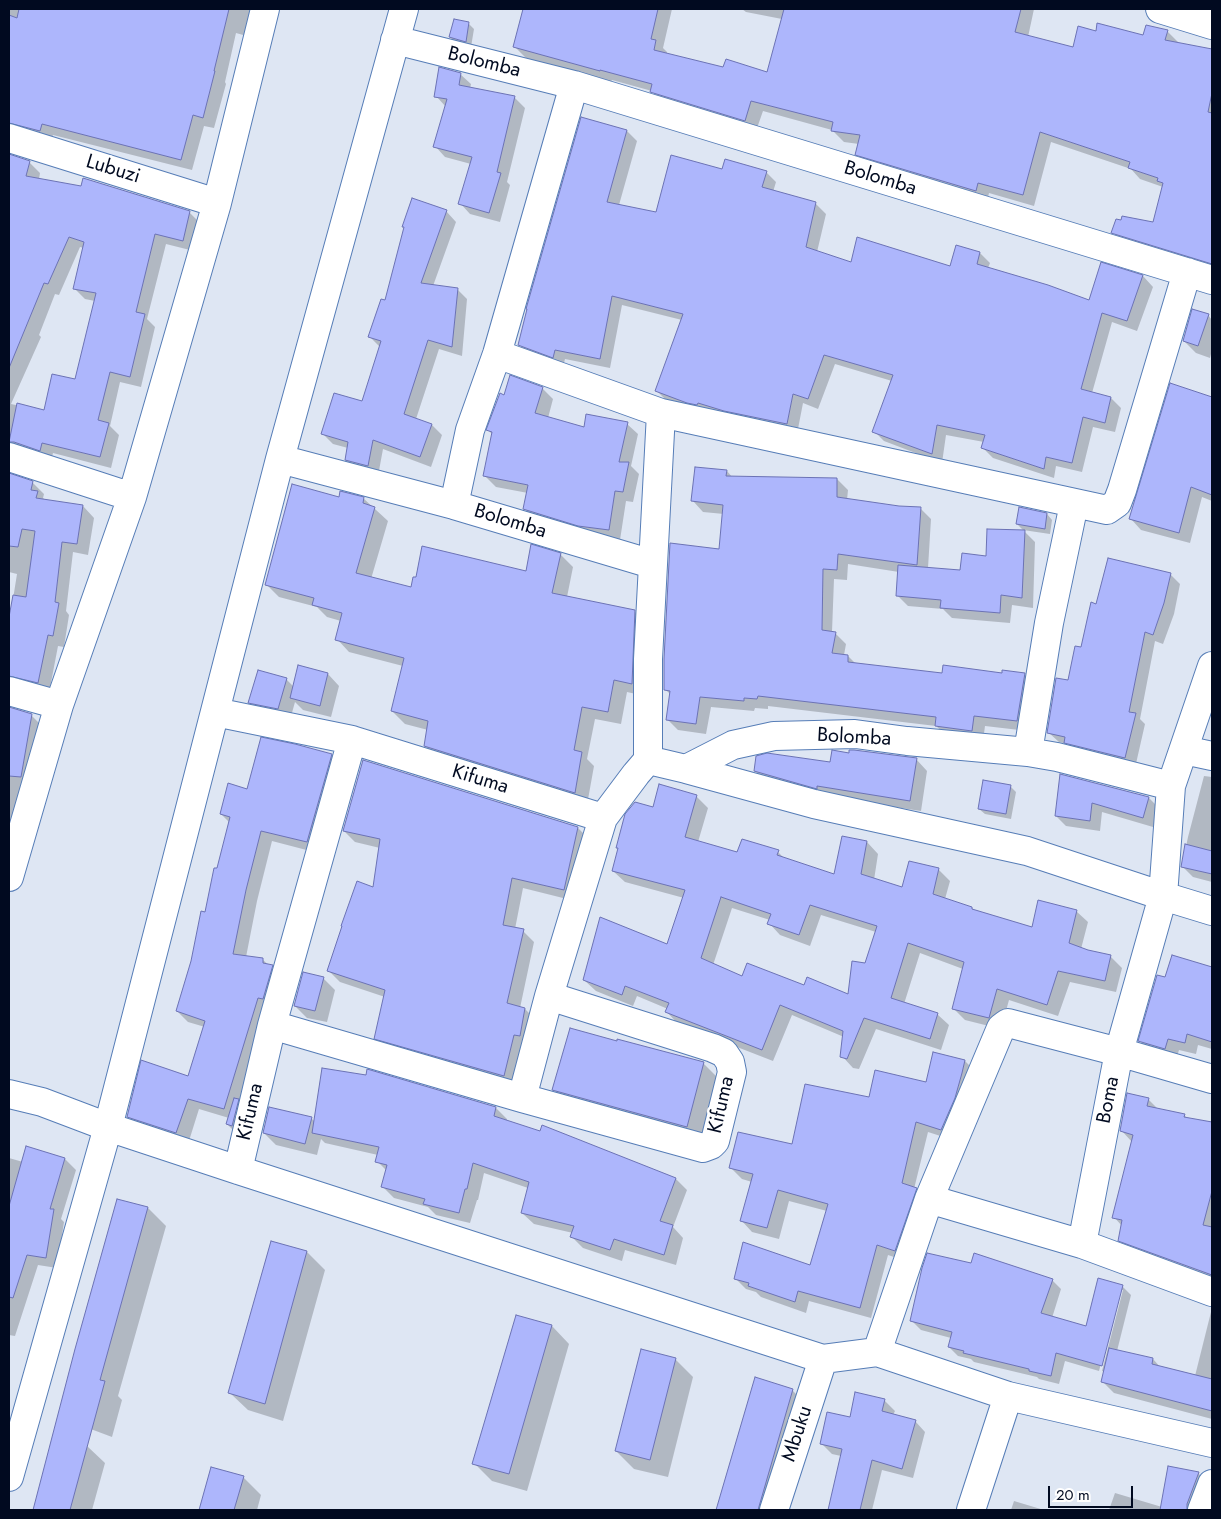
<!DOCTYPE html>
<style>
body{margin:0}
#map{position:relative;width:1221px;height:1519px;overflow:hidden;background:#dee6f3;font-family:Jost,sans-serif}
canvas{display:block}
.frame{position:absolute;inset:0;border:10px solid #010a20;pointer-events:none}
.scale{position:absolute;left:1048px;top:1486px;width:85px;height:22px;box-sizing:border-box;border:2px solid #010a20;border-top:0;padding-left:6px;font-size:15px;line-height:18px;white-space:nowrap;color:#010a20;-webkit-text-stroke:4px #fff;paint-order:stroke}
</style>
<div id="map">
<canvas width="1221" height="1519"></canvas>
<div class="frame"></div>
<div class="scale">20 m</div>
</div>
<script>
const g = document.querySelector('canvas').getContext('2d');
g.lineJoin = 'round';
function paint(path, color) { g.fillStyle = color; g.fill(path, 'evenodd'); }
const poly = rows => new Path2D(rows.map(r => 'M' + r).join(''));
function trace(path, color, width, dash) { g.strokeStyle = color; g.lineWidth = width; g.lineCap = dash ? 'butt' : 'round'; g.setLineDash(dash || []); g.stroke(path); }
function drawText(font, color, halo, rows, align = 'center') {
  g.font = font + ' Jost,sans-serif'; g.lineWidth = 5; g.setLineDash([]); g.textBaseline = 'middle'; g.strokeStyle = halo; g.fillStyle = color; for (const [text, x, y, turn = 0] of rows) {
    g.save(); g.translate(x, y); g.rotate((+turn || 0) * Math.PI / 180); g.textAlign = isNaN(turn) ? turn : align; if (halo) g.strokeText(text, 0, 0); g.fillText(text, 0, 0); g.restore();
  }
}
paint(poly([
 [9,9,263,9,254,38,236,33,225,82,226,84,214,128,204,126,192,170,53,135,51,141,9,139],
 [524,9,570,9,576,10,577,9,672,9,663,48,667,52,667,54,724,68,768,74,782,19,746,12,742,9,1034,9,1028,37,1074,48,1097,32,1144,36,1167,31,1178,42,1178,44,1212,50,1212,271,1124,244,1113,232,1154,223,1163,187,1140,179,1131,169,1051,142,1034,206,989,193,987,202,868,165,856,154,859,144,844,142,832,130,763,111,756,131,663,103,652,91,612,80,611,82,526,58,515,47],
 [469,24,474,29,471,47,456,43,450,37],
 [460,74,471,84,470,89,514,97,525,108,507,182,510,185,500,222,470,214,460,203,471,164,445,157,435,146,446,107,436,96],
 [627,131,637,141,619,205,657,214,723,170,766,172,776,182,773,192,816,204,826,214,817,252,851,264,951,267,980,253,990,263,988,268,1089,301,1102,264,1143,276,1153,287,1137,331,1112,322,1092,393,1111,398,1121,408,1115,432,1093,427,1082,472,1056,466,1054,478,993,458,982,447,984,442,946,435,942,463,884,441,874,431,892,381,835,364,818,409,803,403,797,434,667,401,657,391,682,320,622,305,610,368,565,359,563,367,529,355,519,344],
 [9,156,29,162,40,173,39,179,189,212,200,223,194,251,166,244,147,319,155,327,141,387,120,382,110,426,119,435,111,468,53,453,51,461,9,458],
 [80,247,84,248,74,288,85,299,95,301,76,381,45,411,11,404,41,337,39,335,55,294,59,295],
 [446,211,456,222,433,286,457,289,467,299,462,356,439,349,416,419,432,425,442,435,431,467,383,449,378,476,356,470,346,460,348,448,333,444,323,434,363,403,380,347,370,337,386,302],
 [1208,315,1212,320,1212,350,1210,358,1196,353,1184,341],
 [1171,385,1212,398,1212,501,1202,497,1190,543,1141,530,1131,519],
 [542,388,553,399,548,418,584,428,627,424,638,434,631,466,639,474,633,502,626,501,620,540,535,520,525,509,528,493,496,487,485,476,493,435,488,430,505,396],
 [727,471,733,478,837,479,848,490,847,500,899,507,920,508,931,519,928,568,961,571,987,557,1024,531,1035,542,1033,608,1012,605,1010,623,952,618,943,609,908,606,897,595,899,572,848,564,847,580,834,579,832,632,835,633,846,644,844,655,848,656,856,664,943,675,1024,674,1035,685,1028,731,985,726,983,741,947,736,936,726,768,706,768,709,755,708,754,711,711,707,706,734,678,730,667,719,671,695,665,689,720,550,724,514,703,512,693,501],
 [9,475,32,482,44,494,43,498,46,501,83,506,94,518,88,555,73,552,66,611,69,615,64,647,58,646,49,693,9,690,9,624,17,574,9,572],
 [363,498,388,521,371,579,411,589,527,573,560,554,573,567,567,597,634,611,647,624,645,696,627,692,621,724,595,719,587,759,594,766,587,805,438,758,425,746,428,730,405,724,392,711,403,666,349,652,337,639,341,621,327,617,317,607,279,597,266,584,340,499],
 [1047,514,1052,520,1050,534,1023,530,1017,524],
 [1170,574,1180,584,1174,614,1163,644,1155,641,1140,719,1145,724,1135,768,1076,753,1068,744,1059,742,1048,732,1069,682,1097,605],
 [259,671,287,680,294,687,328,674,339,686,331,717,303,710,295,702,290,720,262,714,250,702],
 [9,708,31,715,42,726,9,827],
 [331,756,342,767,318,853,272,841,257,901,246,957,263,960,283,978,238,1131,233,1130,227,1124,229,1118,199,1109,188,1144,139,1128,128,1116,189,1078,205,1027,188,1022,177,1011,206,913,230,823,221,814,248,790],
 [916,759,927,771,921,811,828,797,766,782,755,771,831,764],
 [1061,776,1149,798,1159,808,1153,827,1102,812,1100,831,1066,826,1056,816],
 [1204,776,1212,777,1212,882,1193,877,1182,866,1188,837],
 [1010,786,1016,792,1011,819,985,814,979,809],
 [696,796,708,808,698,842,738,854,778,852,785,859,835,876,867,842,878,854,874,880,903,889,938,869,950,881,945,899,972,908,975,911,1033,929,1076,911,1088,922,1081,949,1110,956,1122,968,1116,992,1070,982,1058,1016,1009,1000,1001,1029,965,1020,953,1008,963,969,920,953,904,1004,937,1014,949,1025,941,1050,876,1029,859,1069,853,1068,842,1056,844,1037,792,1015,773,1061,678,1024,667,1012,668,1009,637,996,633,1006,596,991,584,980,668,945,684,898,625,882,613,871,619,849,617,848,653,809],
 [732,908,770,920,769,923,780,935,810,946,821,915,876,932,866,964,849,996,805,987,743,978,713,965],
 [578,828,589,839,575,901,523,888,515,929,523,931,534,942,520,1008,525,1009,536,1020,515,1087,387,1050,376,1038,385,997,340,982,329,971,374,889,380,848,355,842,344,831],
 [1206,969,1212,971,1212,1049,1198,1045,1196,1054,1179,1050,1176,1060,1151,1052,1140,1041,1166,979],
 [323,978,335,990,327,1022,307,1018,295,1006],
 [934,1054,965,1061,976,1072,953,1140,928,1132,914,1189,927,1201,906,1261,888,1255,871,1318,809,1301,806,1313,761,1297,756,1292,746,1289,735,1278,811,1267,827,1211,789,1201,779,1239,752,1232,741,1220,752,1182,742,1179,731,1168,793,1145,870,1099,926,1083],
 [703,1063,719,1079,703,1143,570,1106,554,1090],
 [1148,1099,1159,1110,1184,1115,1188,1119,1212,1124,1212,1282,1131,1252,1119,1240,1122,1226,1114,1217,1132,1142,1121,1130],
 [496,1108,507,1119,507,1121,541,1133,543,1127,676,1179,687,1190,673,1227,683,1238,676,1265,625,1250,622,1261,583,1248,572,1237,573,1233,534,1224,522,1213,528,1188,484,1173,478,1200,477,1200,470,1223,436,1215,428,1207,394,1198,383,1187,387,1171,377,1161,378,1155,325,1143,321,1139,317,1155,276,1145,264,1133,311,1118,315,1122],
 [9,1158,23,1162,65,1159,76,1170,61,1219,64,1222,57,1268,38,1265,15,1336,9,1335],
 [118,1200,148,1208,166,1226,118,1396,122,1400,112,1437,80,1425],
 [271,1242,307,1252,325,1270,283,1421,248,1410,230,1393],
 [1052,1280,1061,1289,1052,1318,1086,1328,1122,1286,1131,1295,1117,1351,1153,1359,1161,1368,1195,1376,1212,1308,1212,1419,1114,1393,1103,1382,1105,1372,1102,1371,1123,1290,1120,1290,1099,1371,1065,1361,1059,1384,1039,1379,1037,1377,974,1362,971,1359,958,1356,949,1347,951,1338,921,1330,912,1321],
 [552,1326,569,1344,527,1491,492,1481,474,1463],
 [675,1359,693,1377,668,1477,634,1469,616,1451],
 [756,1379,792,1390,810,1408,780,1510,717,1510],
 [884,1400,895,1411,893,1415,915,1421,925,1432,913,1478,882,1470,872,1510,829,1510,841,1456,832,1454,822,1444,851,1419],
 [53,1438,87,1446,105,1463,92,1510,34,1510],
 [212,1468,243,1477,261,1495,257,1510,200,1510],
 [1198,1473,1208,1484,1196,1510,1109,1510,1115,1493,1162,1507],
 [1014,1501,1044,1510,1011,1510]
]), '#0003');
const building = poly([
 [19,9,229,9,214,71,215,71,203,118,193,115,181,160,42,124,40,131,9,123,9,15,17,18,19,9],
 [523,9,658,9,651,39,656,40,654,50,723,67,726,59,767,72,784,9,1021,9,1015,32,1073,47,1078,26,1096,31,1097,23,1143,35,1146,25,1168,30,1165,40,1212,49,1212,93,1208,112,1212,113,1212,264,1111,233,1116,219,1121,220,1122,216,1153,222,1163,183,1157,181,1158,178,1128,168,1130,162,1040,132,1023,195,978,183,976,191,855,155,860,135,831,131,833,122,751,101,745,121,650,92,652,84,600,70,600,71,513,47,523,9],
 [454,19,469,22,466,42,449,37,454,19],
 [439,67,461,73,459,85,515,96,497,172,501,173,489,213,458,204,472,157,433,147,447,99,434,97,439,67],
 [581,117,627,130,607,202,656,212,671,155,722,169,725,159,767,171,762,187,816,202,806,247,851,262,857,237,950,266,956,245,980,252,977,264,1048,285,1089,300,1101,262,1143,275,1127,321,1102,313,1081,389,1111,397,1105,423,1083,417,1072,463,1046,457,1044,469,981,448,985,435,937,425,932,454,872,432,893,375,824,355,808,399,793,394,787,424,724,411,698,403,697,405,687,403,655,391,683,314,612,296,600,359,555,350,553,358,518,345,527,309,526,309,581,117],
 [9,154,30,161,26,176,81,186,83,178,190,211,183,241,155,234,136,312,145,314,130,377,110,372,98,420,109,423,100,457,42,443,40,451,14,442,9,442,17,403,44,410,52,374,75,379,96,293,73,289,84,242,69,237,48,284,44,283,9,368,9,154],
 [412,198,447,210,421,283,458,288,452,347,428,340,404,414,432,424,420,457,373,440,368,466,345,460,348,442,321,434,334,393,362,401,381,341,368,337,381,299,385,300,404,227,402,227,412,198],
 [1192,309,1209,314,1198,346,1183,341,1192,309],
 [510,375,543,387,535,413,584,427,586,414,628,422,619,462,629,462,623,492,615,491,609,530,578,526,523,509,528,485,483,476,492,432,486,430,500,393,504,395,510,375],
 [1170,383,1212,397,1212,495,1191,487,1179,533,1129,519,1170,383],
 [695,467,727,470,726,476,837,478,837,497,899,506,921,507,917,565,838,554,837,570,823,569,822,630,836,632,832,653,848,655,848,662,942,673,943,665,1002,673,1002,670,1025,673,1017,721,974,716,972,731,935,726,936,717,758,696,757,699,744,698,744,701,700,697,696,724,666,720,670,691,664,690,664,659,670,543,719,549,723,505,691,501,695,467],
 [9,473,33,481,31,490,38,491,36,498,83,505,77,544,62,542,55,602,59,603,53,636,48,635,38,683,9,676,9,617,13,595,26,597,35,531,22,529,18,547,9,546,9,473],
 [292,484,339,497,340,491,364,497,363,503,375,507,356,573,411,587,413,577,416,577,422,546,526,571,531,544,561,553,552,593,635,610,632,684,614,680,608,712,582,707,574,750,582,752,575,793,424,746,428,721,391,711,404,658,335,640,342,613,312,605,314,598,265,585,292,484],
 [1019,507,1047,513,1045,529,1016,524,1019,507],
 [987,529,1025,530,1022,598,1001,595,1000,613,940,608,941,600,896,596,898,565,960,570,962,553,986,556,987,529],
 [1108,558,1171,573,1164,603,1153,635,1145,632,1129,712,1136,713,1125,758,1064,743,1065,737,1047,733,1056,678,1068,680,1075,646,1081,647,1091,602,1096,604,1108,558],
 [298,665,328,673,320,706,290,698,298,665],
 [258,670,287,678,278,709,248,703,258,670],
 [9,707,32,714,21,777,9,776,9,707],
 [261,737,295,744,332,754,307,842,261,831,246,890,233,954,263,958,263,963,273,965,263,999,258,998,224,1109,188,1099,176,1133,127,1117,141,1060,188,1076,205,1021,176,1011,191,961,201,911,205,912,214,868,217,868,230,817,220,814,228,783,247,789,261,737],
 [832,750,849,753,849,750,854,750,917,758,910,801,817,786,817,789,754,771,756,756,767,753,830,762,832,750],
 [363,760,578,827,564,890,512,878,503,925,524,929,507,1003,525,1008,520,1036,514,1035,504,1076,374,1039,385,990,327,971,342,926,341,926,357,881,373,887,380,839,343,831,363,760],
 [1060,774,1149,797,1143,818,1092,803,1090,821,1055,816,1060,774],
 [983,780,1011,785,1006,814,978,809,983,780],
 [659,784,697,795,685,837,737,852,742,839,779,850,777,855,834,874,842,836,867,841,861,874,902,887,909,861,939,868,933,894,972,907,972,909,1032,927,1038,900,1077,910,1069,943,1088,950,1111,955,1105,981,1058,971,1047,1005,997,989,989,1018,952,1009,964,962,908,943,891,998,938,1013,930,1039,864,1018,847,1059,840,1057,843,1031,780,1005,762,1050,665,1012,669,1003,625,986,622,995,583,980,600,917,667,944,685,890,612,871,618,848,616,848,625,814,635,802,653,807,659,784],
 [721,897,771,914,767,924,799,935,810,905,877,926,865,963,852,961,848,994,807,977,804,985,747,963,742,976,701,958,721,897],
 [1185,844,1212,851,1212,874,1181,867,1185,844],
 [1172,955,1212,967,1212,1042,1187,1034,1185,1043,1168,1039,1165,1049,1138,1041,1157,975,1165,977,1172,955],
 [303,972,324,977,315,1011,294,1006,303,972],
 [570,1028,617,1041,617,1039,704,1062,687,1127,552,1090,570,1028],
 [933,1052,965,1060,962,1073,955,1098,941,1130,916,1122,902,1183,917,1188,895,1251,877,1245,860,1308,798,1291,795,1302,748,1286,749,1283,734,1279,743,1242,810,1265,828,1204,778,1190,767,1228,740,1221,753,1174,729,1168,738,1132,792,1144,805,1084,869,1097,875,1070,926,1082,933,1052],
 [322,1068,366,1075,367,1069,496,1107,494,1116,540,1131,542,1125,676,1178,660,1221,673,1225,664,1255,614,1239,610,1250,570,1237,574,1226,521,1213,529,1182,473,1163,467,1189,465,1189,459,1213,423,1204,425,1199,381,1187,387,1165,375,1162,379,1147,312,1133,322,1068],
 [1127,1093,1149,1098,1147,1106,1185,1114,1184,1117,1212,1122,1212,1191,1203,1225,1212,1227,1212,1275,1118,1241,1122,1220,1112,1218,1133,1135,1120,1131,1127,1093],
 [234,1098,239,1099,232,1126,226,1124,234,1098],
 [269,1107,312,1117,305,1144,263,1133,269,1107],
 [26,1146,65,1158,50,1209,54,1209,46,1258,27,1255,13,1298,9,1297,9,1206,26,1146],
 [117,1199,148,1207,100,1380,105,1381,70,1510,33,1510,75,1349,117,1199],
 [271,1241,307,1251,265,1404,228,1393,271,1241],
 [927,1253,971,1263,974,1253,1053,1279,1041,1313,1086,1326,1098,1278,1123,1285,1102,1366,1056,1353,1051,1376,1029,1371,1029,1369,963,1353,964,1351,948,1347,952,1332,910,1321,922,1268,927,1253],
 [516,1315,552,1325,509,1474,472,1464,516,1315],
 [1109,1348,1153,1358,1152,1364,1212,1379,1212,1411,1101,1382,1109,1348],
 [641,1349,676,1358,650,1460,615,1451,641,1349],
 [755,1377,793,1389,758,1510,716,1510,755,1377],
 [855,1392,885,1399,882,1411,916,1420,902,1469,872,1460,860,1510,828,1510,842,1449,820,1444,827,1412,850,1417,855,1392],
 [1168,1466,1199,1472,1187,1504,1187,1510,1160,1510,1168,1466],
 [211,1467,244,1476,234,1510,199,1510,211,1467]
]);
paint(building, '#adb6fc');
trace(building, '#6b72b4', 1);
const street = poly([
 [1160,9,1212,25],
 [395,40,574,85,1212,280],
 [9,138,217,203],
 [497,354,661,413,1107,510,1117,503,1122,490,1187,272],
 [9,457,132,497],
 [280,459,454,505,652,564],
 [454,505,470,430,497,354,574,85],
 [9,691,59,705],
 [215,712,352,740,603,818],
 [1184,750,1212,756],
 [1028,752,1049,623,1074,504],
 [648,760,686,769,814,804,1027,851,1163,896,1212,911],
 [686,769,733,745,774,736,855,734,907,741,1028,752,1057,757,1171,786],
 [9,877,59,705,132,497,217,203,265,9],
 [272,1025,522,1098,703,1148,711,1145,715,1141,732,1072,730,1062,724,1053,713,1048,549,996],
 [9,1094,42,1102,108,1127,238,1170,823,1359,877,1352,1008,1396,1212,1443],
 [522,1098,549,996,603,818,636,774,648,760,648,659,661,413],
 [238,1170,272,1025,352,740],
 [929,1199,1082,1244,1212,1292],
 [1082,1244,1119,1052,1163,896,1171,786,1212,666],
 [877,1352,929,1199,1001,1028,1005,1025,1008,1023,1119,1052,1212,1079],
 [9,1477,108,1127,280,459,404,9],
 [774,1510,823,1359],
 [971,1510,1008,1396],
 [1202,1510,1212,1484]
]);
trace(street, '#567db7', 30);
trace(street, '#fff', 28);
drawText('20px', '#010a20', '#fff', [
 ["Bolomba",484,63,14],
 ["Lubuzi",113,170,17],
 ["Bolomba",880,179,17],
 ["Bolomba",510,522,17],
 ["Bolomba",854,738,3],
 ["Kifuma",480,780,17],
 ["Boma",1109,1100,-79],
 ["Kifuma",722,1105,-77],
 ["Kifuma",251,1112,-77],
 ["Mbuku",798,1434,-72]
]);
</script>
